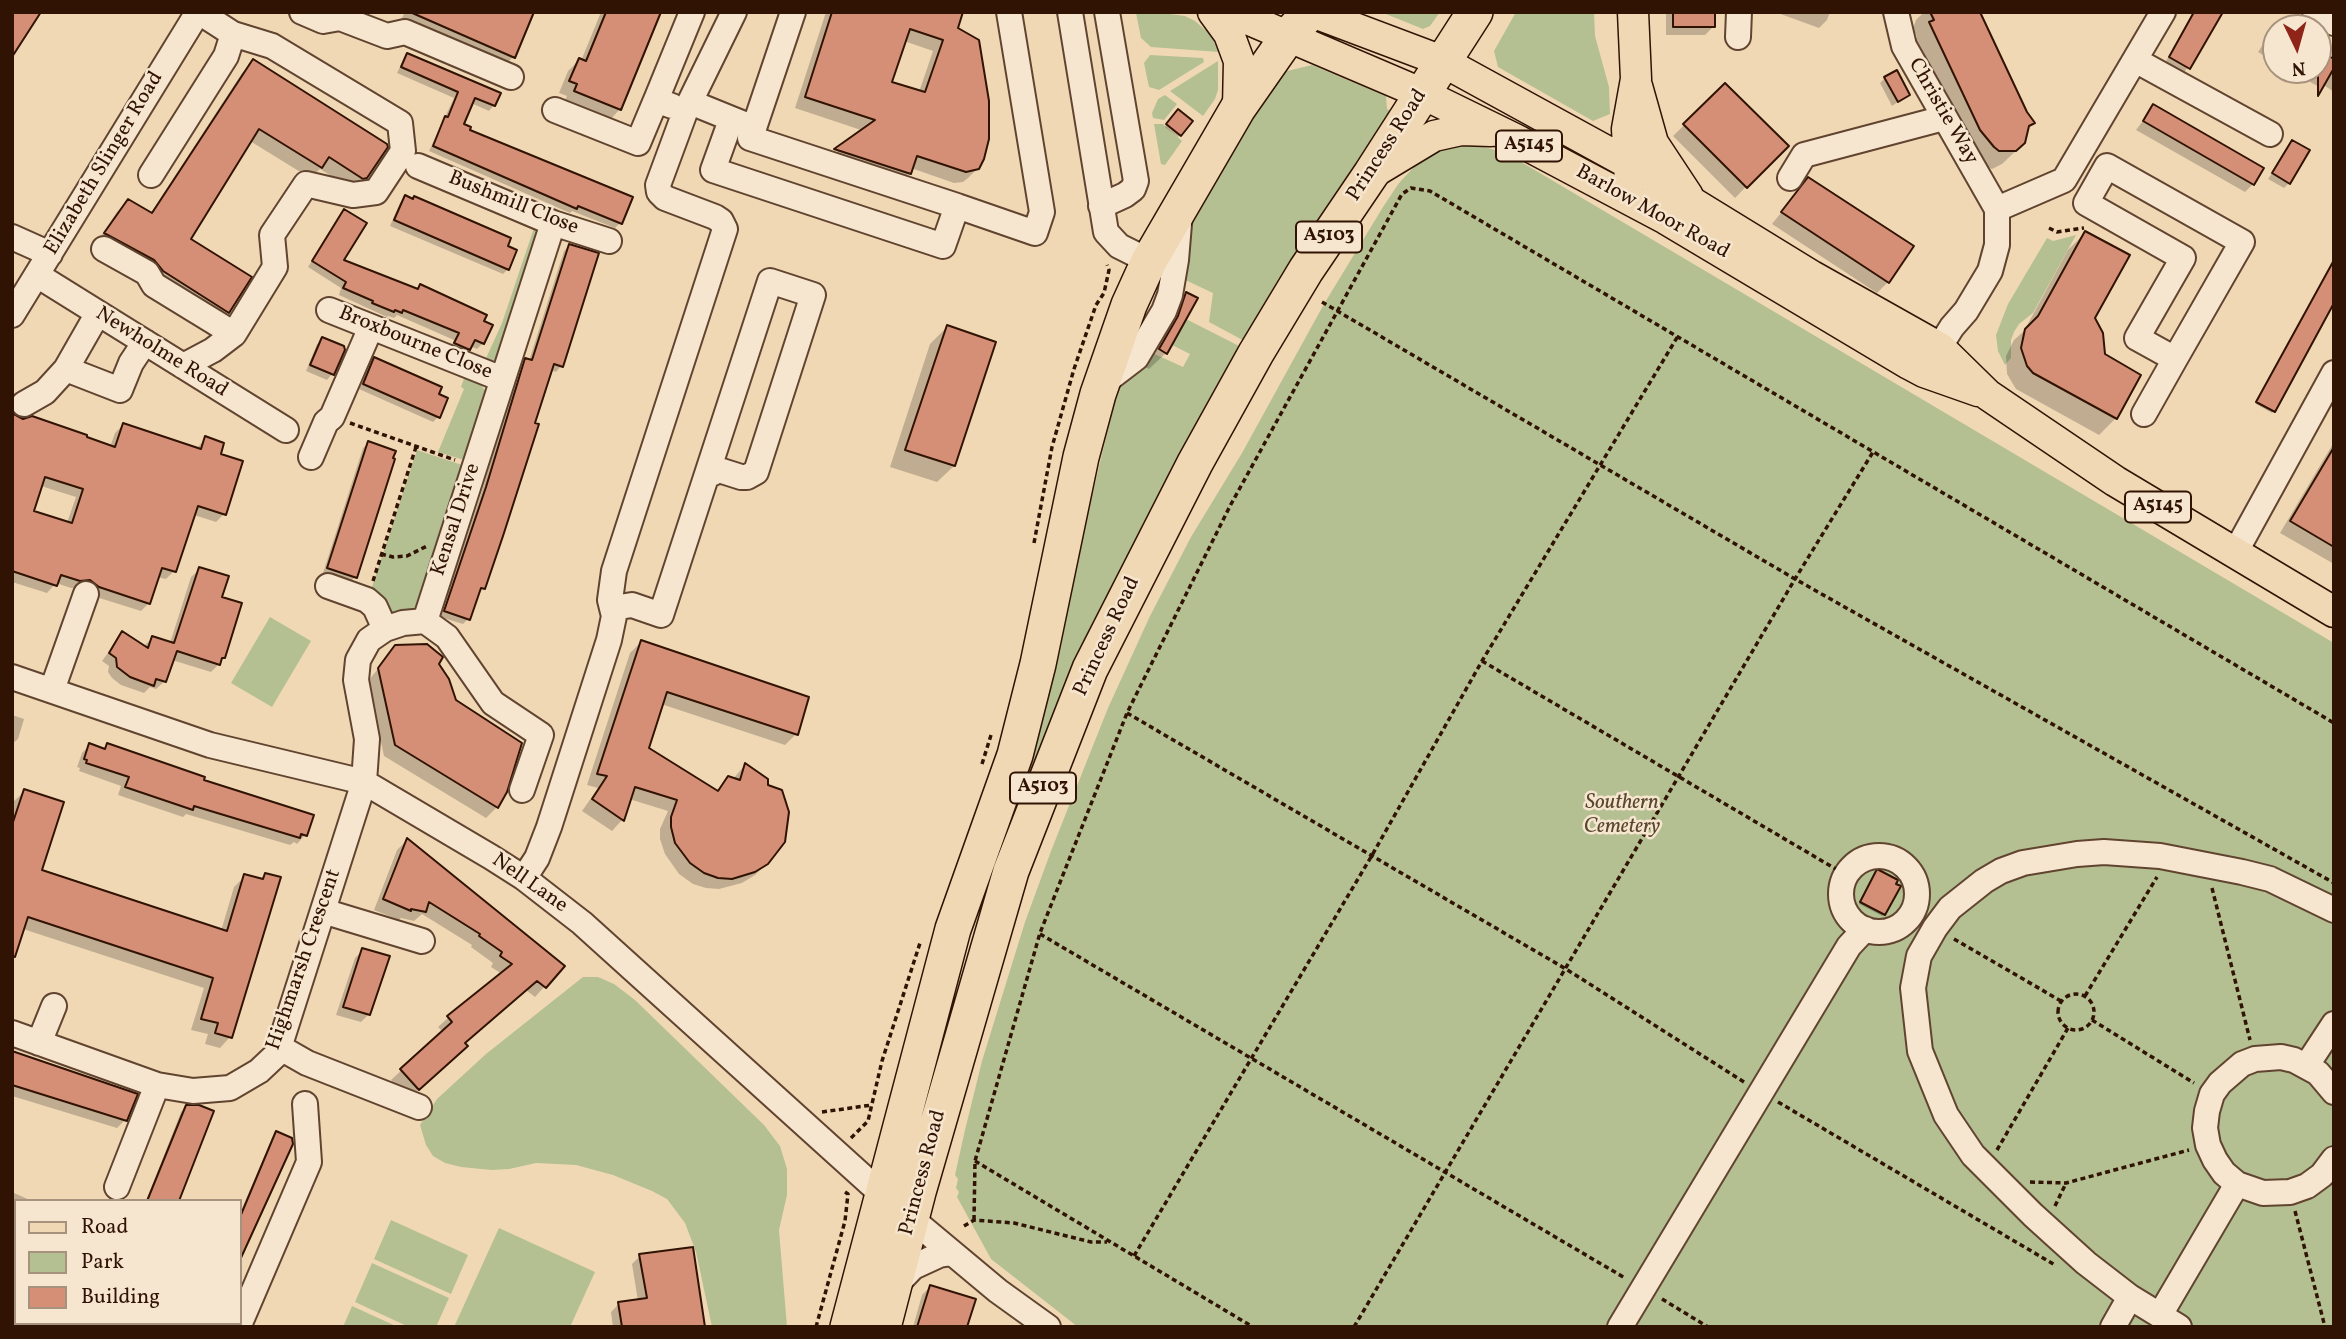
<!DOCTYPE html>
<style>
body{margin:0}
#map{position:relative;width:2346px;height:1339px;overflow:hidden;background:#f1d8b5;font-family:Vollkorn,serif}
canvas{display:block}
.frame{position:absolute;inset:0;border:14px solid #311303;pointer-events:none}
.legend{position:absolute;left:14px;top:1199px;width:228px;height:126px;box-sizing:border-box;background:#f6e6cf;border:2px solid #a7927d;margin:0;padding:9px 12px;list-style:none;font-size:21px;color:#311303}
.legend li{display:flex;align-items:center;gap:14px;height:35px}
.legend b{width:35px;border:2px solid #a7927d}
.north{position:absolute;left:2262px;top:14px;width:70px;height:70px;box-sizing:border-box;background:#f6e6cf;border:2px solid #a7927d;border-radius:50%;rotate:175deg;font-size:19px;font-weight:700;line-height:28px;text-align:center;color:#311303}
.north::after{content:'';display:block;margin:auto;width:24px;height:32px;background:#8f2418;clip-path:polygon(50% 0,100% 100%,50% 72%,0 100%)}
</style>
<div id="map">
<canvas width="2346" height="1339"></canvas>
<div class="frame"></div>
<ul class="legend">
<li><b style="height:9px;background:#f1d8b5"></b>Road</li>
<li><b style="height:19px;background:#b4c092"></b>Park</li>
<li><b style="height:19px;background:#d58f77"></b>Building</li>
</ul>
<div class="north">N</div>
</div>
<script>
const g = document.querySelector('canvas').getContext('2d');
g.lineJoin = 'round';
function paint(path, color) { g.fillStyle = color; g.fill(path, 'evenodd'); }
const poly = rows => new Path2D(rows.map(r => 'M' + r).join(''));
function trace(path, color, width, dash) { g.strokeStyle = color; g.lineWidth = width; g.lineCap = dash ? 'butt' : 'round'; g.setLineDash(dash || []); g.stroke(path); }
function drawText(font, color, halo, rows, align = 'center') {
  g.font = font + ' Vollkorn,serif'; g.lineWidth = 5; g.setLineDash([]); g.textBaseline = 'middle'; g.strokeStyle = halo; g.fillStyle = color; for (const [text, x, y, turn = 0] of rows) {
    g.save(); g.translate(x, y); g.rotate((+turn || 0) * Math.PI / 180); g.textAlign = isNaN(turn) ? turn : align; if (halo) g.strokeText(text, 0, 0); g.fillText(text, 0, 0); g.restore();
  }
}
paint(poly([
 [1154,12,1185,16,1195,21,1210,34,1219,52,1151,47,1141,38,1136,13],
 [1381,12,1440,12,1430,26,1423,29],
 [1516,12,1594,12,1595,36,1609,87,1610,114,1593,121,1498,67,1494,51],
 [1150,55,1203,58,1204,62,1159,90,1149,87,1144,63],
 [1218,61,1218,90,1215,99,1203,116,1170,91],
 [1312,65,1386,96,1387,109,1394,113,1250,344,1209,322,1213,293,1181,278,1190,214,1211,176,1283,72],
 [1165,95,1177,104,1164,120,1153,118,1152,113,1158,99],
 [1154,124,1163,124,1182,141,1165,165,1161,164],
 [1462,145,1477,145,1506,153,2334,643,2334,1327,1078,1327,991,1259,957,1197,959,1192,956,1188,958,1179,955,1175,965,1130,982,1061,1025,922,1051,851,1108,708,1150,616,1191,537,1242,453,1324,304,1383,207,1399,183,1415,166,1437,152],
 [534,228,537,233,495,363,483,365,502,323],
 [2076,235,2033,313,2019,324,2014,332,2011,340,2011,358,2005,365,1998,351,1996,335,2008,304,2047,238,2053,241],
 [1186,319,1247,350,1040,770,1028,768,1060,651,1084,529,1117,392,1146,350,1183,367,1190,354,1172,345],
 [465,376,479,382,486,392,464,460,438,452,464,389,461,387],
 [417,450,462,465,415,610,391,615,370,593],
 [270,617,311,641,272,707,231,683],
 [583,977,598,977,614,984,635,1000,764,1125,780,1146,787,1169,787,1195,779,1230,787,1327,712,1327,696,1252,685,1223,667,1199,652,1191,613,1175,576,1165,536,1163,509,1169,492,1170,461,1167,445,1163,433,1156,426,1145,420,1125,437,1099,486,1054],
 [391,1220,468,1255,451,1294,374,1259],
 [499,1228,595,1272,570,1327,454,1327],
 [372,1263,449,1298,436,1327,409,1327,355,1302],
 [352,1306,398,1327,343,1327]
]), '#b4c092');
paint(poly([
 [405,12,527,12,513,57,505,65,401,20],
 [601,12,660,12,620,109,609,121,564,102,567,96,559,93,568,71,579,60,581,61],
 [826,12,961,12,956,28,980,166,968,178,963,182,954,183,911,168,909,174,898,185,825,161,864,131,795,108],
 [904,41,933,51,919,92,890,83],
 [1666,12,1713,12,1713,27,1705,35,1666,35],
 [1775,12,1830,12,1827,20,1819,28],
 [1924,12,1978,12,2026,113,2033,123,2027,129,2020,147,2002,164,1992,169,1977,164,1913,41,1917,37,1913,28,1916,20],
 [2193,12,2221,12,2184,73,2165,63],
 [2273,29,2276,29,2276,63,2258,52],
 [2318,52,2334,62,2334,92,2322,84,2319,87,2289,70,2318,70],
 [408,55,494,105,489,111,471,103,462,125,468,131,620,223,615,228,572,211,570,213,429,151,454,98,397,73,403,60],
 [253,62,366,177,352,189,320,169,310,178,250,141,188,239,249,277,228,312,217,323,95,245,117,212,128,201,150,214,242,73],
 [1885,78,1908,95,1892,106,1880,83],
 [1725,85,1786,146,1735,198,1673,136],
 [2154,106,2253,184,2245,192,2136,130],
 [1178,111,1191,122,1178,137,1165,127],
 [2293,142,2289,183,2284,188,2268,179],
 [1808,179,1888,282,1877,293,1772,224],
 [405,197,506,247,508,269,503,274,390,226,400,203],
 [344,211,341,261,416,290,420,286,482,322,483,343,477,349,470,346,463,355,450,349,454,340,397,315,394,318,388,316,387,317,339,295,341,288,308,267],
 [2085,233,2093,318,2116,418,2099,435,2016,389,2007,374,2006,356,2014,340,2024,331,2068,250],
 [569,246,561,366,556,372,551,370,483,588,477,594,468,619,463,624,440,617,481,494,520,365,526,360,529,361,564,251],
 [2334,261,2274,411,2272,413,2256,404],
 [1186,294,1166,353,1149,369,1143,366,1169,311],
 [947,327,954,466,937,482,890,467,930,344],
 [323,339,343,350,332,374,327,380,306,371,317,344],
 [375,359,437,395,438,417,433,422,359,389,370,364],
 [12,415,16,419,110,447,115,433,123,425,196,449,206,438,218,455,224,514,216,522,194,515,174,571,166,579,157,577,149,603,141,611,90,595,82,587,71,588,56,583,47,593,12,582],
 [41,486,76,497,67,523,32,512],
 [2334,442,2334,564,2280,533],
 [369,443,355,577,350,582,323,573,363,448],
 [200,569,220,598,223,657,219,664,211,672,172,660,165,681,156,689,150,687,144,693,121,685,112,678,108,672,109,666,102,661,122,634,143,647,152,638,170,643,191,577],
 [641,642,796,734,785,745,661,704,647,749,716,791,729,778,733,779,745,765,767,863,755,875,742,883,719,889,706,888,693,884,679,874,665,854,660,839,660,829,668,811,629,799,622,820,612,831,582,811,598,788,587,785,630,653],
 [396,647,437,664,497,807,486,818,384,756,368,681],
 [12,715,24,719,18,739,12,744],
 [90,745,103,750,108,745,202,781,305,835,297,844,294,842,290,845,186,814,183,817,118,795,121,786,79,771,80,768,77,767,82,753],
 [25,791,40,871,221,931,234,887,245,876,260,880,265,875,230,1037,220,1048,205,1044,208,1034,191,1030,204,988,23,929,12,960,12,807,14,801],
 [407,840,545,986,535,997,526,990,463,1044,455,1056,408,1099,391,1080,443,1032,438,1027,448,1018,502,974,491,967,493,963,471,947,472,945,422,914,414,921,401,918,399,920,374,910,397,850],
 [1875,873,1884,914,1882,916,1859,904],
 [363,950,369,1014,361,1022,336,1015,355,958],
 [12,1051,23,1056,125,1120,117,1128,12,1096],
 [186,1107,177,1201,146,1201,181,1112],
 [277,1133,291,1144,240,1257,240,1213,272,1138],
 [12,1192,32,1201,16,1201,16,1229,12,1227],
 [640,1256,703,1327,613,1327,611,1312,619,1304,638,1301,632,1264],
 [930,1287,966,1327,913,1327,922,1295],
 [47,1323,116,1323,124,1327,46,1327]
]), '#0003');
const building = poly([
 [12,12,41,12,12,57,12,12],
 [410,12,534,12,515,58,410,12],
 [606,12,661,12,621,110,574,91,577,84,569,81,579,58,586,61,606,12],
 [832,12,963,12,958,28,979,40,989,101,989,139,984,159,979,169,966,172,917,156,911,174,834,149,875,120,805,97,832,12],
 [910,29,943,40,925,92,892,82,910,29],
 [1673,12,1715,12,1715,27,1673,27,1673,12],
 [1930,12,1980,12,2027,112,2035,123,2029,126,2025,143,2016,151,1999,151,1994,147,1980,130,1929,22,1934,20,1930,12],
 [2194,12,2223,12,2190,69,2169,57,2194,12],
 [2318,50,2334,59,2334,68,2318,96,2318,50],
 [407,53,501,93,495,106,475,98,464,124,471,127,470,130,633,197,622,224,578,206,577,209,433,146,445,116,448,117,458,92,401,67,407,53],
 [253,59,387,144,388,147,367,178,363,179,329,157,322,168,259,129,191,239,252,277,229,313,163,271,154,260,104,233,128,199,152,213,253,59],
 [1897,70,1910,95,1898,102,1884,77,1897,70],
 [1725,83,1789,146,1747,188,1683,124,1725,83],
 [2153,104,2264,168,2254,185,2143,121,2153,104],
 [1178,109,1193,121,1181,136,1166,124,1178,109],
 [2292,140,2310,150,2290,184,2272,173,2292,140],
 [1808,177,1914,246,1889,283,1781,212,1808,177],
 [405,195,413,199,414,196,511,238,508,246,517,250,509,270,394,220,405,195],
 [344,209,367,223,344,260,418,289,420,284,487,315,484,321,493,325,484,344,475,340,470,350,454,343,459,333,403,310,402,313,395,310,394,312,372,303,373,301,343,288,346,282,312,261,344,209],
 [2085,231,2130,255,2095,318,2103,333,2105,354,2141,375,2117,419,2033,373,2027,366,2021,348,2025,329,2038,316,2085,231],
 [569,244,599,253,563,367,554,364,535,423,539,424,503,536,485,589,481,588,470,620,444,611,486,487,525,358,532,360,569,244],
 [2334,260,2334,303,2275,412,2256,402,2334,260],
 [1186,292,1198,298,1167,354,1159,349,1178,316,1186,292],
 [947,325,996,342,955,466,905,450,947,325],
 [322,337,344,346,345,350,334,375,310,365,322,337],
 [374,357,442,387,439,394,448,398,440,418,363,384,374,357],
 [12,413,23,419,32,416,87,435,87,437,115,447,123,423,201,449,205,436,224,443,221,454,243,461,226,515,198,506,176,572,162,568,150,604,99,587,90,580,80,581,61,575,57,586,12,571,12,413],
 [45,477,83,489,72,523,34,511,45,477],
 [368,441,396,451,393,458,395,459,357,578,327,568,368,441],
 [2334,447,2334,547,2290,521,2334,447],
 [199,567,229,576,222,597,242,603,225,658,222,658,220,665,177,651,166,682,156,679,154,686,130,677,117,667,116,658,109,653,122,631,148,648,152,636,174,643,199,567],
 [641,640,809,697,798,735,667,692,649,748,718,791,728,776,740,780,745,763,768,779,768,785,782,790,789,812,785,842,768,864,755,872,732,879,718,878,704,873,690,863,675,843,671,827,671,817,677,800,635,787,624,821,592,799,607,776,597,774,641,640],
 [427,644,443,657,439,664,449,679,456,700,522,743,507,792,498,808,395,745,378,668,395,645,427,644],
 [89,743,105,749,107,743,205,777,204,780,314,815,307,836,301,834,300,838,194,806,193,810,125,787,129,777,86,763,87,760,84,759,89,743],
 [24,789,64,802,42,870,227,931,244,874,263,879,265,873,281,877,232,1038,215,1033,218,1023,201,1019,213,978,28,917,15,957,12,956,12,825,24,789],
 [407,838,565,966,546,988,537,981,465,1043,468,1046,419,1090,400,1069,452,1022,447,1016,512,964,500,956,502,952,479,936,480,934,429,902,426,912,411,909,411,911,383,899,407,838],
 [1877,869,1898,880,1896,884,1901,886,1885,915,1860,902,1877,869],
 [362,948,390,956,370,1015,343,1007,362,948],
 [12,1051,138,1094,127,1121,12,1085,12,1051],
 [186,1105,199,1105,214,1111,179,1201,147,1201,186,1105],
 [276,1131,292,1138,293,1144,240,1260,240,1217,276,1131],
 [693,1247,705,1327,622,1327,618,1302,647,1298,639,1254,693,1247],
 [930,1285,976,1299,967,1327,917,1327,930,1285]
]);
paint(building, '#d58f77');
trace(building, '#311303', 2);
const minor = poly([
 [302,12,323,21,340,18,387,36,405,32,511,77],
 [1070,12,1106,232,1119,246,1149,261],
 [1896,12,1904,46,1997,209,1997,245,1990,271,1966,311,1952,327,1930,362],
 [2315,12,2334,23],
 [1738,37,1739,12],
 [2135,60,2270,134],
 [690,102,754,128,793,12],
 [672,106,656,100,692,12],
 [555,110,638,143,656,100],
 [731,120,713,170,943,246,957,206,1035,233,1042,212,1009,12],
 [754,128,750,138,957,206],
 [418,166,553,223,609,241],
 [151,175,226,56,233,34],
 [1790,178,1804,155,1944,118],
 [1101,206,1125,195,1133,189,1136,181,1107,12],
 [1997,209,2064,180,2163,12],
 [12,237,50,254],
 [104,249,147,273,154,285,234,334],
 [37,275,286,430],
 [329,310,502,379],
 [98,313,66,369,120,390,131,363,145,342],
 [12,315,198,12],
 [183,366,213,350,234,334,275,267,272,235,306,184,353,195,376,192,403,151,400,123,272,46,233,34,199,12],
 [1102,384,1136,358,1164,311,1170,295,1176,260,1180,212],
 [24,404,45,392,66,369],
 [2144,414,2175,359,2242,242,2107,166,2086,203,2183,258,2137,338,2175,359],
 [311,457,326,422,332,417,371,327],
 [2235,553,2334,373],
 [328,586,367,600,375,607,385,629],
 [613,608,632,605,661,615,770,281,813,295,756,472,747,477,741,477,719,470,707,476],
 [425,621,447,637,493,703,541,735,522,790],
 [12,677,210,745,364,782,491,857,524,878,582,923,883,1195,998,1291,1048,1327],
 [52,690,86,594],
 '1841 894a38 38 0 1 1 76 0a38 38 0 1 1-76 0Z',
 [524,878,537,858,549,827,609,640,614,616,610,600,614,571,725,229,721,221,715,217,665,198,659,192,658,185,685,112,734,12],
 [323,911,422,941],
 [12,1033,157,1085,193,1091,230,1088,259,1071,277,1054,364,782,367,739,356,680,358,660,369,640,385,629,403,623,425,621,553,223],
 [39,1043,54,1006],
 [279,1047,307,1063,419,1107],
 [2307,1065,2334,1024],
 [2334,1092,2318,1073,2294,1060,2281,1057,2255,1059,2242,1064,2220,1083,2212,1094,2207,1111,2205,1128,2208,1145,2215,1160,2224,1173,2237,1184,2263,1193,2290,1192,2307,1186,2322,1175,2334,1159],
 [117,1187,157,1085],
 [12,1255,16,1257],
 [894,1287,913,1267,939,1255,952,1253],
 [2160,1315,2237,1184],
 [165,1323,173,1327],
 [240,1323,309,1162,305,1104],
 [1620,1327,1849,946,1865,929],
 [2113,1327,2130,1297],
 [2179,1327,2130,1297,2086,1263,2033,1215,1973,1155,1946,1115,1920,1051,1913,988,1919,956,1935,928,1950,908,1984,881,2001,871,2023,863,2077,854,2104,852,2160,856,2242,872,2270,879,2334,910]
]);
const major = poly([
 [1213,12,1229,34,1239,61,1238,108],
 [1231,12,1423,94,1515,139,1666,219,1909,364,1924,372,1978,391],
 [1312,12,1442,61,1628,163,1812,276,1940,348,1988,395,2115,481,2334,612],
 [1637,86,1653,143,1688,196],
 [1371,174,1434,136,1461,130,1491,131],
 [1630,180,1627,129,1636,79,1633,12]
]);
const highway = poly([
 [848,1327,953,929,1015,755,1038,664,1081,457,1098,394,1129,305,1149,261,1238,108,1289,35,1310,12],
 [883,1327,918,1192,1011,871,1090,669,1195,463,1256,353,1306,270,1371,174,1475,12]
]);
trace(minor, '#614430', 28);
trace(major, '#311303', 33);
trace(highway, '#311303', 38);
trace(poly([
 [2049,228,2057,232,2084,228],
 [1322,302,1795,579,2334,883],
 [350,423,455,460],
 [1034,543,1052,447,1074,369,1096,305,1104,293,1109,270,1107,265],
 [381,554,393,557,407,556,429,545],
 [373,581,416,447],
 [1482,661,1846,875],
 [1127,713,1566,969,1744,1082],
 [982,764,991,735],
 [2212,888,2250,1040],
 [1040,934,1625,1278],
 [1954,939,2061,1001],
 '2058 1012a18 18 0 1 1 36 0a18 18 0 1 1-36 0Z',
 [2085,996,2157,877],
 [2092,1020,2194,1083],
 [1778,1102,2055,1265],
 [822,1112,872,1105],
 [851,1138,868,1121,882,1061,920,943],
 [1997,1150,2068,1028],
 [975,1161,1253,1327],
 [2030,1182,2066,1183,2189,1150],
 [2055,1206,2066,1183],
 [2295,1211,2325,1327],
 [974,1220,975,1161,1040,933,1127,713,1230,506,1402,194,1411,188,1430,191,2334,723],
 [964,1226,974,1220,1014,1223,1091,1242,1107,1242],
 [1134,1256,1371,857,1482,661,1678,336],
 [1662,1299,1708,1327],
 [816,1327,845,1221,848,1194,845,1192],
 [1354,1327,1795,579,1873,452]
]), '#311303', 3.5, [5, 3.5]);
trace(minor, '#f6e6cf', 24);
trace(major, '#f1d8b5', 30);
trace(highway, '#f1d8b5', 35);
for (const [x, y, w] of [
 [1529,146,66],
 [1329,237,66],
 [2158,507,66],
 [1043,788,66]
]) { const box = new Path2D(); box.roundRect(x - w / 2, y - 15.5, w, 31, 5); g.fillStyle = '#f6e6cf'; g.fill(box); trace(box, '#311303', 2); }
drawText('bold 19px', '#311303', null, [
 ["A5145",1529,146],
 ["A5103",1329,237],
 ["A5145",2158,507],
 ["A5103",1043,788]
]);
drawText('21px', '#311303', '#f6e6cf', [
 ["Christie Way",1942,112,60],
 ["Princess Road",1388,146,-57],
 ["Elizabeth Slinger Road",105,164,-59],
 ["Bushmill Close",513,204,22],
 ["Barlow Moor Road",1652,213,29],
 ["Broxbourne Close",415,344,22],
 ["Newholme Road",161,353,32],
 ["Kensal Drive",457,520,-72],
 ["Princess Road",1108,637,-65],
 ["Nell Lane",529,884,35],
 ["Highmarsh Crescent",305,960,-71],
 ["Princess Road",924,1173,-75]
]);
drawText('italic 21px', '#58472e', '#f6e6cf', [
 ["Southern",1622,804],
 ["Cemetery",1622,828]
]);
</script>
